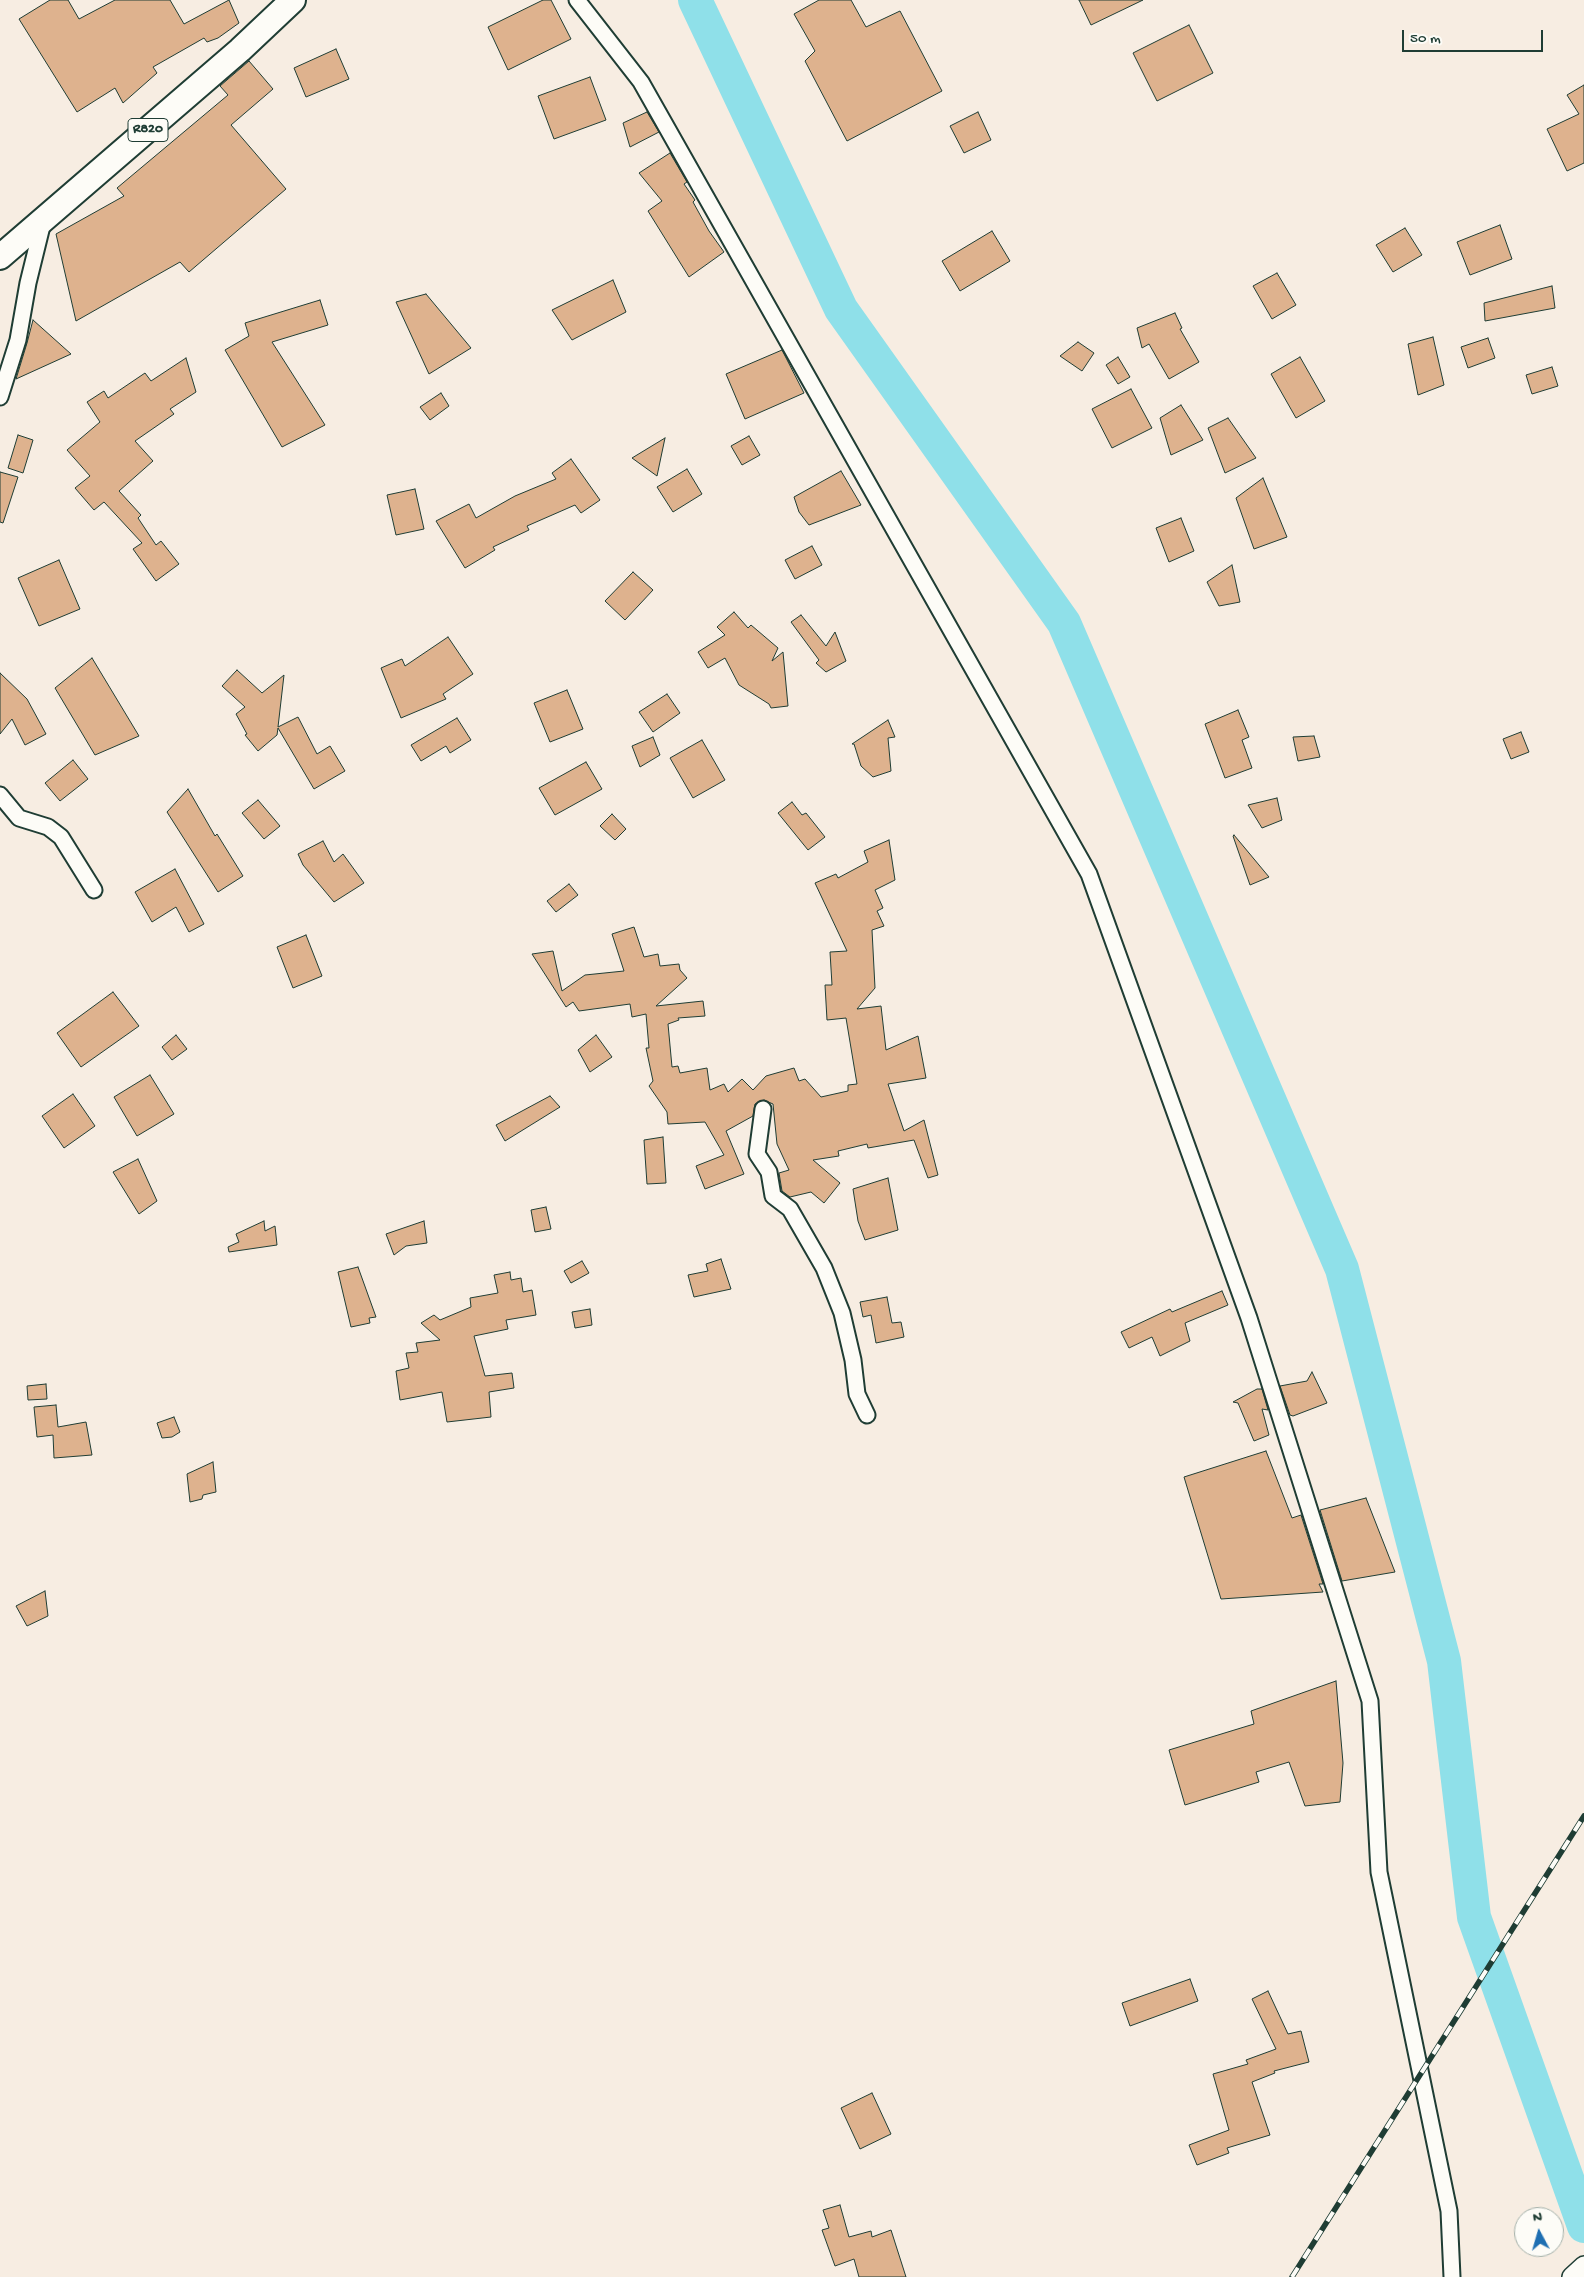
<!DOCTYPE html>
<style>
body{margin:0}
#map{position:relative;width:1584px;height:2277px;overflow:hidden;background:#f7ede2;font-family:"Gochi Hand",sans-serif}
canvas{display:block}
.north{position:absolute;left:1514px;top:2207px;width:50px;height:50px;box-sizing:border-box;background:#fdfcf7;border:1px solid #a4b0a9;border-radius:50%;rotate:354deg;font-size:14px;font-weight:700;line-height:20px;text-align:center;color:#1f3d34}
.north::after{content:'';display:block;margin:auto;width:18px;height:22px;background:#1f6fb2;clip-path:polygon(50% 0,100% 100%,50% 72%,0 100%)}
.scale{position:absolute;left:1402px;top:30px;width:141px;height:22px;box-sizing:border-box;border:2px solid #1f3d34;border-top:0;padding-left:6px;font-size:15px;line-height:18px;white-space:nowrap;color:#1f3d34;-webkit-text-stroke:4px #fdfcf7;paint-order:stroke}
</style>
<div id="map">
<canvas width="1584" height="2277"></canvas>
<div class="north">N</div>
<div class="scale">50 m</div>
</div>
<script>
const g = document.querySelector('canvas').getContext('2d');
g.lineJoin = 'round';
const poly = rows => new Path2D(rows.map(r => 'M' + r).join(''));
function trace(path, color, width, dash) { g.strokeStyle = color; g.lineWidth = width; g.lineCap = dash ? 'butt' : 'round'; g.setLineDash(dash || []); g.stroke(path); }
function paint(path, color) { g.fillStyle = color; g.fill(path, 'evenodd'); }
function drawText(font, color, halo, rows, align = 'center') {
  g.font = font + ' "Gochi Hand",sans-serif'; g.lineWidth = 4; g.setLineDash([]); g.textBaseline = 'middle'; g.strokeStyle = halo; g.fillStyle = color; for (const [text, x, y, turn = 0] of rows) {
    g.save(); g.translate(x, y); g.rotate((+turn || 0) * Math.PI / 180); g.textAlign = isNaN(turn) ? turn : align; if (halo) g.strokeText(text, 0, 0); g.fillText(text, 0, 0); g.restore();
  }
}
trace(poly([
 [695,0,841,309,1064,623,1342,1269,1444,1661,1474,1917,1584,2226]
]), '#8fe0e9', 34);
const building = poly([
 [50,0,68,0,79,19,115,0,170,0,184,24,229,0,239,23,218,38,207,42,204,38,153,67,157,73,123,103,115,88,77,112,19,19,50,0],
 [543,0,551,0,571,39,508,70,488,27,543,0],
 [819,0,851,0,866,27,900,11,942,91,847,141,805,61,815,51,794,14,819,0],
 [1079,0,1143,0,1091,25,1079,0],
 [1189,25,1213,73,1157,101,1133,53,1189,25],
 [336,49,349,79,306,97,294,68,336,49],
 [249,61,273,89,231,125,286,189,189,272,180,262,76,321,56,234,124,196,117,188,228,95,220,86,249,61],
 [590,77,606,120,554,139,538,96,590,77],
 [1584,85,1584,163,1567,171,1547,129,1579,114,1567,95,1584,85],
 [647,112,659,132,630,147,623,123,647,112],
 [978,112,991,140,964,153,950,126,978,112],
 [670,153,687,182,684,184,695,200,693,202,709,231,724,252,689,277,648,211,662,201,639,173,670,153],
 [1500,225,1512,259,1470,275,1457,242,1500,225],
 [1405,228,1422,255,1393,272,1376,245,1405,228],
 [992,231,1010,261,960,291,942,261,992,231],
 [1277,273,1296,305,1272,319,1253,286,1277,273],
 [613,280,626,312,572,340,552,310,613,280],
 [1552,286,1555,308,1485,321,1484,303,1552,286],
 [426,294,471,348,429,374,396,302,426,294],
 [320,300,328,325,272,342,325,425,282,447,225,350,249,336,245,323,320,300],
 [1175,313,1182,328,1180,329,1199,362,1169,379,1149,344,1142,348,1137,328,1175,313],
 [33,320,71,354,16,379,27,343,33,320],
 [1433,337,1444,385,1418,395,1408,344,1433,337],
 [1488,338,1495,358,1468,368,1461,347,1488,338],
 [1078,342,1094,353,1082,371,1060,356,1078,342],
 [782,350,804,393,745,419,726,374,782,350],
 [1118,357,1130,377,1118,384,1106,365,1118,357],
 [1300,357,1325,401,1296,418,1271,374,1300,357],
 [186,358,196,392,170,409,174,414,135,441,153,461,119,491,141,515,138,518,156,545,161,541,179,564,156,581,133,549,142,543,104,502,94,510,75,488,90,476,67,450,100,422,87,402,104,391,108,398,145,373,151,381,186,358],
 [1552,367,1558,386,1532,394,1526,375,1552,367],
 [1131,389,1152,428,1112,448,1092,409,1131,389],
 [441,393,449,406,430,420,420,407,441,393],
 [1181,405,1203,440,1171,455,1160,418,1181,405],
 [1228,418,1256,458,1225,473,1208,428,1228,418],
 [18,435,33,440,23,473,8,468,18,435],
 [749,436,760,455,742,465,731,446,749,436],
 [665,438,657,476,632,458,665,438],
 [571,459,600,500,581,513,575,505,527,526,529,530,493,547,495,550,465,568,436,521,469,504,476,518,515,496,556,479,552,473,571,459],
 [687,469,702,494,673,512,657,487,687,469],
 [841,471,861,505,809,525,799,512,794,497,841,471],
 [0,472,18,477,3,523,0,522,0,472],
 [1263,478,1287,537,1254,549,1236,498,1263,478],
 [415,489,424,529,396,535,387,495,415,489],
 [1181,518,1194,551,1169,562,1156,528,1181,518],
 [812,546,822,565,795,579,785,560,812,546],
 [59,560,80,609,39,626,18,578,59,560],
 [1232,565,1240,602,1219,606,1207,582,1232,565],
 [633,572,653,590,625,620,605,601,633,572],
 [734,612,748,628,751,625,778,648,772,661,783,652,788,706,771,708,769,704,739,685,725,658,708,668,698,652,725,635,717,627,734,612],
 [801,615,826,646,835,632,846,661,826,672,816,663,819,660,791,622,801,615],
 [448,637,473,674,443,694,446,699,401,718,381,668,402,659,405,666,448,637],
 [92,658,139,736,95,755,55,688,92,658],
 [237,670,262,693,284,675,278,727,298,717,317,754,330,746,345,771,314,789,278,728,277,735,258,751,245,735,247,734,236,714,245,707,222,686,237,670],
 [0,673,27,699,46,734,25,745,12,719,0,734,0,673],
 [567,690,583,729,550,742,534,703,567,690],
 [667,694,680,713,653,732,639,712,667,694],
 [1238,710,1249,737,1242,740,1252,768,1225,778,1205,724,1238,710],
 [457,718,471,740,450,753,446,746,421,761,411,745,457,718],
 [888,720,895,737,888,738,891,771,873,777,861,766,854,744,852,744,888,720],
 [1521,732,1529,752,1511,759,1503,739,1521,732],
 [1314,736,1320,757,1298,761,1293,737,1314,736],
 [653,737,660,755,640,767,632,746,653,737],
 [702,740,725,780,693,798,670,758,702,740],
 [73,760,88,779,60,801,45,783,73,760],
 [586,762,602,789,555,815,539,788,586,762],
 [188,789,215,836,217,834,243,876,218,892,167,812,188,789],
 [1277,798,1282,820,1262,828,1248,805,1277,798],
 [258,800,280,826,264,839,242,813,258,800],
 [792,802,802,815,806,813,825,837,808,850,778,813,792,802],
 [612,814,626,829,615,840,600,826,612,814],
 [1234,835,1269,877,1250,885,1233,836,1234,835],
 [889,840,895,880,875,890,883,908,877,911,884,926,872,930,875,988,857,1009,881,1006,886,1050,918,1036,926,1078,888,1084,904,1131,924,1120,938,1175,928,1178,914,1140,868,1148,867,1144,838,1151,839,1156,813,1160,840,1183,824,1203,811,1192,790,1197,782,1191,779,1173,789,1170,777,1144,773,1104,764,1100,755,1104,753,1116,726,1131,744,1174,705,1189,696,1166,724,1155,705,1122,668,1124,667,1112,649,1086,653,1081,646,1048,649,1048,646,1014,632,1017,630,1004,579,1011,573,1002,566,1007,532,954,553,951,562,991,585,975,624,971,612,934,634,927,644,957,658,954,660,966,679,964,680,970,687,978,656,1006,703,1001,705,1016,678,1018,679,1020,668,1024,672,1067,678,1066,680,1073,707,1068,710,1090,724,1084,728,1092,742,1079,753,1090,766,1076,794,1068,799,1081,805,1079,821,1097,848,1091,848,1085,857,1084,846,1018,827,1020,825,985,832,985,830,952,847,951,815,883,836,874,838,878,868,862,864,851,889,840],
 [323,841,334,862,343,854,364,883,334,902,303,865,298,854,323,841],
 [175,869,204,924,189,932,176,907,152,922,135,892,175,869],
 [569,884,578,895,556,912,547,901,569,884],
 [306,935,322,976,293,988,277,947,306,935],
 [113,992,139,1026,81,1067,57,1033,113,992],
 [176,1035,187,1049,172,1060,162,1047,176,1035],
 [596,1035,612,1057,590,1072,578,1050,596,1035],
 [150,1075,174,1114,137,1136,114,1097,150,1075],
 [73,1094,95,1126,64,1148,42,1116,73,1094],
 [550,1096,560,1107,505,1141,496,1125,550,1096],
 [663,1137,666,1183,647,1184,644,1140,663,1137],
 [138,1159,157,1201,139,1214,113,1172,138,1159],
 [888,1178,898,1230,865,1240,858,1221,853,1189,888,1178],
 [546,1207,551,1229,535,1232,531,1210,546,1207],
 [264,1221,265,1231,275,1226,277,1245,229,1252,228,1247,239,1242,236,1234,264,1221],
 [424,1221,427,1243,406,1246,394,1255,386,1234,424,1221],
 [721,1259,731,1289,694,1297,688,1275,708,1271,706,1264,721,1259],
 [582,1261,589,1273,571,1283,564,1271,582,1261],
 [358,1267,376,1317,369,1318,370,1323,351,1327,338,1272,358,1267],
 [510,1272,511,1280,521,1278,523,1292,532,1290,536,1315,506,1320,508,1329,474,1336,485,1376,512,1373,514,1388,489,1392,491,1417,447,1422,442,1392,400,1400,396,1371,409,1368,406,1353,418,1352,416,1343,440,1340,421,1323,434,1315,440,1320,471,1307,470,1298,498,1293,494,1275,510,1272],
 [1222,1291,1228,1305,1185,1323,1190,1341,1160,1356,1152,1337,1129,1348,1121,1332,1170,1309,1172,1312,1222,1291],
 [887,1297,892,1323,901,1322,904,1337,876,1343,871,1315,863,1317,860,1302,887,1297],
 [590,1309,592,1325,575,1328,572,1312,590,1309],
 [1312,1372,1327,1403,1293,1416,1290,1415,1280,1386,1307,1381,1312,1372],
 [46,1384,47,1399,28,1400,27,1386,46,1384],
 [1262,1389,1268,1410,1262,1409,1269,1435,1254,1441,1238,1403,1233,1402,1257,1389,1262,1389],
 [56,1405,58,1427,86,1422,92,1455,54,1458,53,1435,37,1437,34,1407,56,1405],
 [174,1417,180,1432,172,1437,162,1438,157,1423,174,1417],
 [1266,1451,1292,1518,1301,1515,1323,1584,1319,1584,1323,1592,1221,1599,1184,1477,1266,1451],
 [213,1462,216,1492,203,1495,202,1499,190,1502,187,1474,213,1462],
 [1366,1498,1395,1572,1342,1581,1320,1510,1366,1498],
 [45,1591,48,1616,27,1626,16,1606,45,1591],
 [1336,1681,1343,1763,1340,1802,1305,1806,1289,1762,1256,1772,1259,1782,1185,1805,1169,1750,1254,1724,1251,1711,1336,1681],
 [1190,1979,1198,2001,1130,2026,1122,2003,1190,1979],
 [1268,1991,1288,2034,1301,2031,1309,2062,1274,2071,1275,2073,1252,2082,1270,2135,1227,2148,1229,2153,1197,2165,1189,2145,1229,2130,1213,2074,1248,2064,1246,2060,1276,2049,1252,1999,1268,1991],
 [872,2093,891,2134,860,2149,841,2108,872,2093],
 [840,2205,849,2237,871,2231,872,2237,891,2230,906,2277,859,2277,854,2259,835,2266,822,2230,829,2228,823,2210,840,2205]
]);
paint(building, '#deb28e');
trace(building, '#1f3d34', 1);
const minor = poly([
 [577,0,641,82,1089,874,1249,1318,1370,1701,1379,1872,1449,2211,1452,2277],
 [0,397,18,340,28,283,43,222],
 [0,795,19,818,48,827,61,837,94,890],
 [763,1109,757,1154,769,1172,773,1196,790,1209,824,1268,842,1313,853,1360,857,1394,867,1415]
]);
const tertiary = poly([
 [1572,2277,1584,2266]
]);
const primary = poly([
 [0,257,240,50,293,0]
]);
trace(minor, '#1f3d34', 19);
trace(tertiary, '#1f3d34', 22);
trace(primary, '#1f3d34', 28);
trace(minor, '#fdfcf7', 15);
trace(tertiary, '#fdfcf7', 19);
trace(primary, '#fdfcf7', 24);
const rail = poly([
 [1292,2277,1584,1816]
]);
trace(rail, '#1f3d34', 5.5);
trace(rail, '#fdfcf7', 4, [11]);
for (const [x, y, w] of [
 [148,130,40]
]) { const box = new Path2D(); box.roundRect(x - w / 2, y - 11.5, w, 23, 4); g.fillStyle = '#fdfcf7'; g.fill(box); trace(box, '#1f3d34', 1); }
drawText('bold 14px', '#1f3d34', null, [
 ["R820",148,130]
]);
</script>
